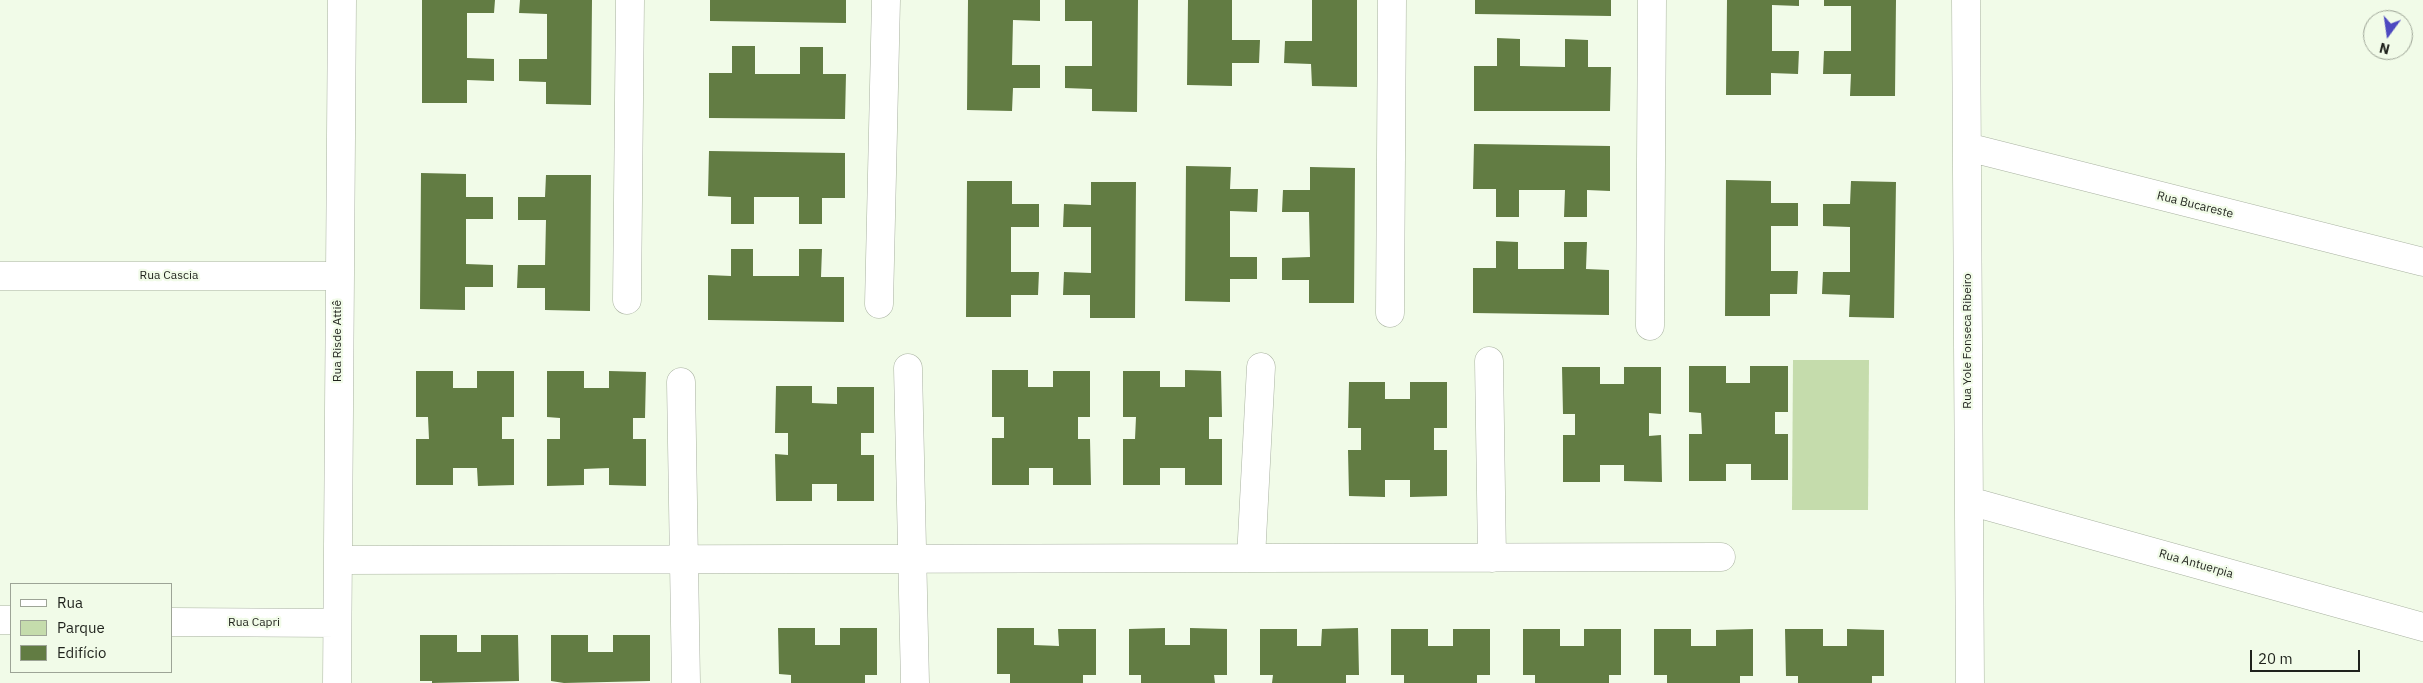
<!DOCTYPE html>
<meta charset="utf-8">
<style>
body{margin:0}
#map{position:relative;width:2423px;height:683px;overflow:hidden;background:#f1fbe8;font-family:"IBM Plex Sans",sans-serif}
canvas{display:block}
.legend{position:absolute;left:10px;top:583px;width:162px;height:90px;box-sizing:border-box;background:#f1fbe8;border:1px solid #9da496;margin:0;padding:6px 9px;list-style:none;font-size:15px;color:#1f221c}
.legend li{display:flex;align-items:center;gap:10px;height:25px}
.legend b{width:25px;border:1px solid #9da496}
.north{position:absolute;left:2363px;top:10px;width:50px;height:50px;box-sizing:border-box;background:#f1fbe8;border:1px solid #9da496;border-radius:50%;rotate:194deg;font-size:14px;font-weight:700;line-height:20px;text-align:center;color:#1f221c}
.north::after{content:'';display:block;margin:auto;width:18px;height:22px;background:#4d49c0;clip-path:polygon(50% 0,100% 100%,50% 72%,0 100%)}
.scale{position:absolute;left:2250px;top:650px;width:110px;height:22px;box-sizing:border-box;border:2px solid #1f221c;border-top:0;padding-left:6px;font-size:15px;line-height:18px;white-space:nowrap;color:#1f221c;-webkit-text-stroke:4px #f1fbe8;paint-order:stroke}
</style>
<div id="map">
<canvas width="2423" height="683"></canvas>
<ul class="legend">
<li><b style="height:6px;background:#fff"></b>Rua</li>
<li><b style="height:14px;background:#c5dcac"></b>Parque</li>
<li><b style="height:14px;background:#627c43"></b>Edifício</li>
</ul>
<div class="north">N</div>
<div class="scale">20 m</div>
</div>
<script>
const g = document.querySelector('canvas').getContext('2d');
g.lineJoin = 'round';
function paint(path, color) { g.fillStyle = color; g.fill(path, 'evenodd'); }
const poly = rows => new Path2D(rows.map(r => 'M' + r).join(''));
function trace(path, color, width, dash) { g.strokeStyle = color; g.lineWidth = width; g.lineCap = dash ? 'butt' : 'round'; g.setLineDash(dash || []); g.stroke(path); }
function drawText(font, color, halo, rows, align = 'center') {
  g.font = font + ' "IBM Plex Sans",sans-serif'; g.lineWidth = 4.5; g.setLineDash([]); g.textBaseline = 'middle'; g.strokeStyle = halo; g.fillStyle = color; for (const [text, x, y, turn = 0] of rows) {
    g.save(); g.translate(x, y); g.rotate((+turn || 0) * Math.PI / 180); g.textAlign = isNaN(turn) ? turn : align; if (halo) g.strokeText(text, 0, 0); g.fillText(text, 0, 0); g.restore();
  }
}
paint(poly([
 [1793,360,1869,360,1868,510,1792,510]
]), '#c5dcac');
paint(poly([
 [422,0,495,0,494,13,467,13,467,58,494,59,494,81,467,80,467,103,422,103],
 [520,0,592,0,591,105,546,104,546,82,519,81,519,59,547,59,547,14,519,13],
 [710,0,846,0,846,23,710,21],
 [968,0,1040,0,1040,21,1013,20,1012,65,1040,65,1040,88,1013,88,1012,111,967,110],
 [1065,0,1138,0,1137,112,1092,111,1092,89,1065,88,1065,66,1092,66,1092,21,1065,21],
 [1188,0,1232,0,1232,40,1260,40,1259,63,1232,63,1232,86,1187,85],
 [1312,0,1357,0,1357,87,1312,86,1311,64,1284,63,1285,41,1312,41],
 [1475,0,1611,0,1611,16,1475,14],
 [1727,0,1799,0,1799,6,1772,5,1772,51,1799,51,1798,74,1771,73,1771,95,1726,95],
 [1824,0,1896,0,1895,96,1850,96,1851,74,1823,74,1824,51,1851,51,1851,6,1824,6],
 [1497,38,1520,39,1520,66,1565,67,1565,39,1588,40,1588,67,1611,67,1610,111,1474,111,1474,66,1497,66],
 [732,46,755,46,755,74,800,74,800,47,823,47,823,74,846,74,845,119,709,118,709,73,732,73],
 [1474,144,1610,146,1610,191,1587,190,1587,217,1564,217,1565,190,1519,190,1519,217,1496,217,1496,189,1473,189],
 [709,151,845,153,845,198,822,198,822,224,799,224,799,197,754,197,754,224,731,224,731,197,708,196],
 [1186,166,1231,167,1230,189,1258,189,1257,212,1230,211,1230,257,1257,257,1257,279,1230,279,1230,302,1185,301],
 [1310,167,1355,168,1354,303,1309,303,1309,280,1282,280,1282,258,1310,257,1309,212,1282,212,1283,190,1310,190],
 [421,173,466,174,466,197,493,197,493,219,466,219,466,264,493,265,493,287,465,287,465,310,420,309],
 [546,175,591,175,590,311,545,310,545,288,517,288,518,265,545,265,546,220,518,220,518,197,545,197],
 [1726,180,1771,181,1771,203,1798,203,1798,226,1771,226,1771,271,1798,271,1797,294,1770,294,1770,316,1725,316],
 [967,181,1012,181,1012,204,1039,204,1039,227,1011,227,1011,272,1039,272,1038,295,1011,295,1011,317,966,317],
 [1851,181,1896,182,1894,318,1849,317,1850,295,1822,294,1823,272,1850,272,1850,227,1823,226,1823,204,1850,204],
 [1091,182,1136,182,1135,318,1090,318,1090,295,1063,295,1064,272,1091,273,1091,227,1063,227,1064,204,1091,205],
 [1496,241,1518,242,1518,269,1564,269,1564,242,1587,242,1586,269,1609,270,1609,315,1473,313,1473,268,1496,268],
 [731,249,753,249,753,276,799,276,799,249,822,249,821,277,844,277,844,322,708,320,708,275,731,276],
 [1689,366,1726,366,1726,383,1750,383,1750,366,1788,366,1788,412,1775,412,1775,434,1788,434,1788,480,1751,480,1751,464,1726,464,1726,481,1689,481,1689,434,1702,434,1701,413,1689,412],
 [1562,367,1600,367,1600,384,1624,384,1624,367,1661,367,1661,414,1649,413,1649,436,1661,435,1662,482,1624,481,1624,465,1600,465,1600,482,1563,482,1563,435,1575,435,1575,414,1563,414],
 [992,370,1028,370,1028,387,1053,387,1053,371,1090,371,1090,417,1078,417,1078,439,1090,439,1091,485,1053,485,1053,468,1029,468,1029,485,992,485,992,438,1004,438,1004,417,992,417],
 [1185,370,1221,371,1222,417,1209,417,1209,439,1222,439,1222,485,1185,485,1185,468,1160,468,1160,485,1123,485,1123,439,1135,439,1136,417,1123,417,1123,371,1160,371,1160,387,1185,387],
 [416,371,453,371,453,388,477,388,477,371,514,371,514,417,502,417,502,439,514,439,514,485,478,486,477,468,453,468,453,485,416,485,416,439,429,439,428,417,416,417],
 [547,371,584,371,584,388,609,388,609,371,646,372,645,418,633,418,633,439,646,439,646,486,609,485,609,468,584,469,584,485,547,486,547,439,560,439,560,418,547,417],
 [1349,382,1385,382,1385,399,1410,399,1410,382,1447,382,1447,428,1434,428,1434,450,1447,450,1447,496,1410,497,1410,480,1385,480,1385,497,1349,496,1348,450,1361,450,1361,428,1348,428],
 [776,386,812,386,812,403,837,404,837,387,874,387,874,433,861,433,861,455,874,455,874,501,837,501,837,484,812,484,812,501,776,501,775,454,788,455,788,433,775,433],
 [778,628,815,628,815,645,840,645,840,628,877,628,877,675,865,675,865,683,791,683,791,675,779,674],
 [997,628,1034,628,1034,645,1059,646,1058,629,1096,629,1096,675,1083,675,1083,683,1010,683,1010,674,997,674],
 [1165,628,1165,645,1190,645,1190,628,1227,629,1227,675,1214,675,1215,683,1141,683,1141,675,1129,675,1129,629],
 [1358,628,1359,675,1346,675,1346,683,1272,683,1273,675,1260,675,1260,629,1297,629,1297,646,1321,646,1322,629],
 [1391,629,1428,629,1428,646,1453,646,1453,629,1490,629,1490,675,1477,675,1477,683,1404,683,1404,675,1391,675],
 [1523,629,1560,629,1560,646,1584,646,1584,629,1621,629,1621,675,1609,675,1609,683,1535,683,1535,675,1523,675],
 [1654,629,1691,629,1691,646,1716,646,1716,630,1753,629,1753,676,1740,676,1740,683,1667,683,1667,675,1654,675],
 [1785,629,1823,629,1823,646,1847,646,1847,629,1884,630,1884,676,1872,676,1872,683,1798,683,1798,676,1786,676],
 [420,635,457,635,457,652,481,652,481,635,518,635,519,681,432,683,432,681,420,681],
 [551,635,588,635,588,652,613,652,613,635,650,635,650,681,564,683,551,681]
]), '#627c43');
const minor = poly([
 [1966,0,1970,683],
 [1967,147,2423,262],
 [0,276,339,276],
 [627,300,630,0],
 [879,304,886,0],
 [1390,313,1392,0],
 [1650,326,1652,0],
 [1489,361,1492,558],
 [908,368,915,683],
 [681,382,686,683],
 [1969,501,2423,627],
 [1251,558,1261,367],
 [338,560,1721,557],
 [0,620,11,620],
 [171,622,337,623],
 [337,683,342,0]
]);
trace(minor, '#a9b2a1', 29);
trace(minor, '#fff', 28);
drawText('12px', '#1f221c', '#f1fbe8', [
 ["Rua Bucareste",2195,205,14],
 ["Rua Cascia",169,276],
 ["Rua Risde Attiê",338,341,-90],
 ["Rua Yole Fonseca Ribeiro",1968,341,-90],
 ["Rua Antuerpia",2196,564,16],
 ["Rua Capri",254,623]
]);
</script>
